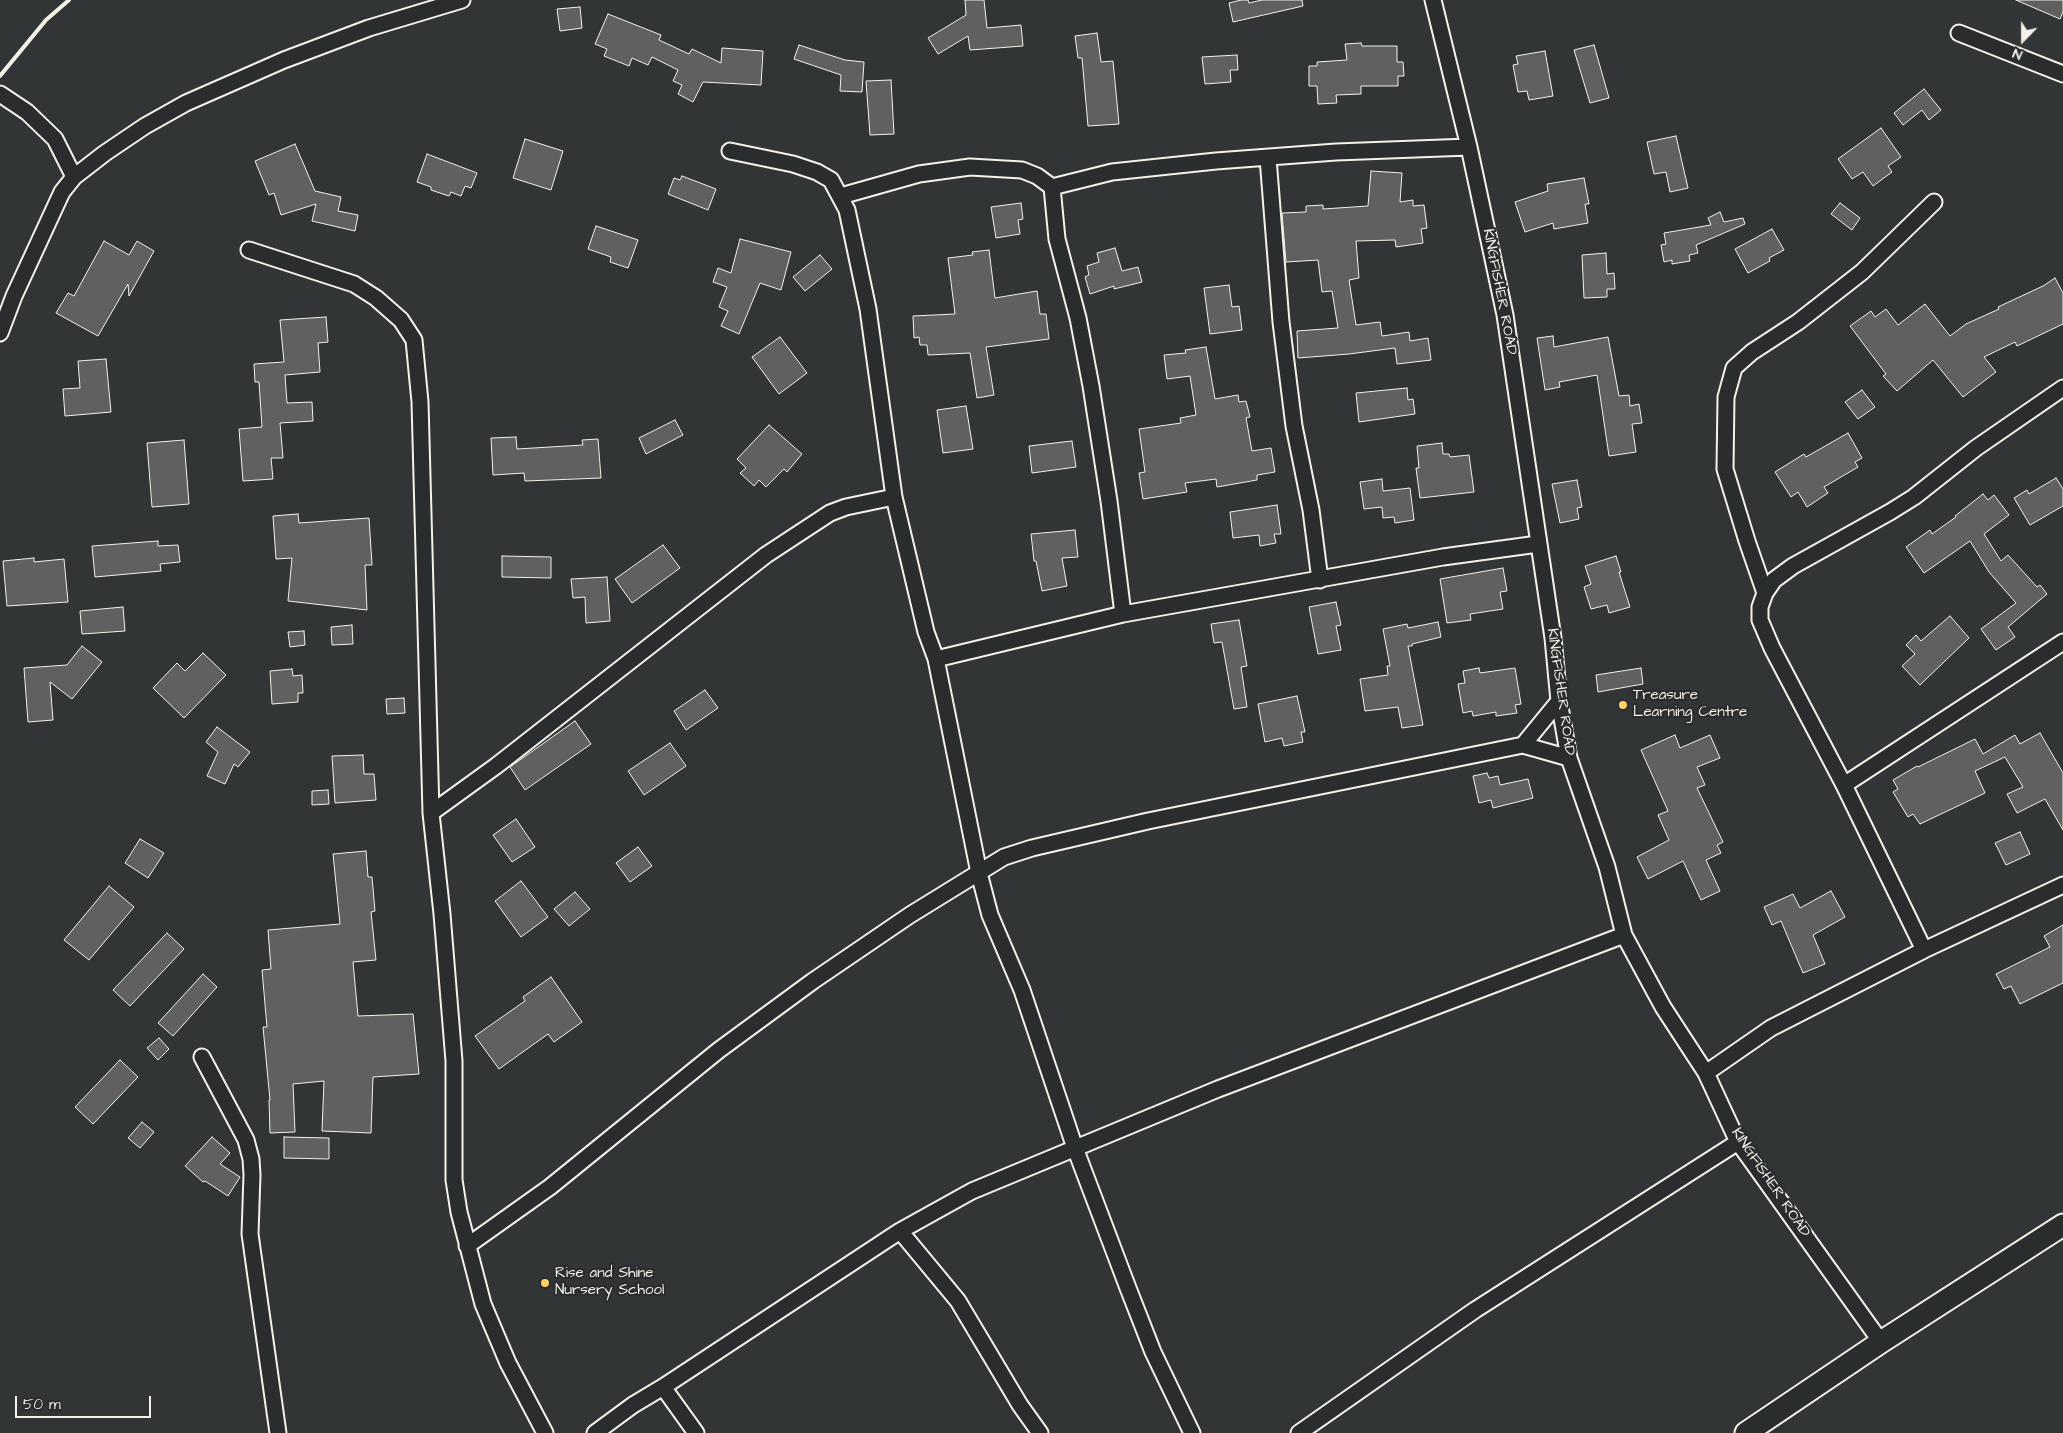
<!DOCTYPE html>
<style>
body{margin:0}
#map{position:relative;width:2063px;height:1433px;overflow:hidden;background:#323535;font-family:"Architects Daughter",sans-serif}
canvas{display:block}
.north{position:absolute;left:1998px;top:15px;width:50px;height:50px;-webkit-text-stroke:4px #2a2d2e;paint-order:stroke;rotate:202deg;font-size:14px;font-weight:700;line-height:20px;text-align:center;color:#f4f1e8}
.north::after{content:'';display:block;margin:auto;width:18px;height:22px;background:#f4f1e8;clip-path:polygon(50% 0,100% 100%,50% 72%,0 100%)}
.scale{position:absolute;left:15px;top:1396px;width:136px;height:22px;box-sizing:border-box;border:2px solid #f4f1e8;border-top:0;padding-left:6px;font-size:15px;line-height:18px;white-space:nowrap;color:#f4f1e8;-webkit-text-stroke:4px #2a2d2e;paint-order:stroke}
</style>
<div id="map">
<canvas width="2063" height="1433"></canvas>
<div class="north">N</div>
<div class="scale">50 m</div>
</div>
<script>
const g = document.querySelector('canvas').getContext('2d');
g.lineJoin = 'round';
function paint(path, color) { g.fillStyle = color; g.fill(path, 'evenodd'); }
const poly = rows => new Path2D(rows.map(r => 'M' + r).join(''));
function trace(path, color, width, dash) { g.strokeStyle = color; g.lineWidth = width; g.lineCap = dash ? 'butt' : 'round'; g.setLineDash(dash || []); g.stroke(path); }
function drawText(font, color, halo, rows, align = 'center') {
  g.font = font + ' "Architects Daughter",sans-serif'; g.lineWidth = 4.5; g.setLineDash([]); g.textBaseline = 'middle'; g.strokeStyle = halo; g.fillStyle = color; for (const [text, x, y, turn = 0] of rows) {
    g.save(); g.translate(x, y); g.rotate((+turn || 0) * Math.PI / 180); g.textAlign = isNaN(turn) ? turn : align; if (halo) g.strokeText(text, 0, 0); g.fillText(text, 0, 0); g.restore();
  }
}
const building = poly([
 [965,0,984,0,987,28,1021,25,1023,46,970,50,968,36,938,54,928,38,966,15,965,0],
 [1241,0,1248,0,1249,3,1262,0,1302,0,1303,6,1233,22,1229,3,1241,0],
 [2016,0,2063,0,2063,12,2060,19,2016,0],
 [580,7,582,28,560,31,557,9,580,7],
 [608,14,661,35,659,40,689,54,692,49,721,63,722,48,763,51,761,85,703,82,693,102,678,94,682,85,673,81,678,70,652,57,648,65,632,58,629,66,604,56,607,49,595,44,608,14],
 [1097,33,1101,62,1113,61,1119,124,1088,126,1082,58,1078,58,1075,36,1097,33],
 [1361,43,1362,46,1397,46,1397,62,1403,62,1404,76,1398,76,1398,86,1361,86,1361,94,1336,95,1337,103,1318,104,1317,86,1309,86,1309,66,1317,66,1317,62,1347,60,1345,44,1361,43],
 [799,45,845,60,864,62,862,92,840,91,841,75,794,59,799,45],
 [1594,45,1609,98,1590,103,1574,50,1594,45],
 [1545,51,1553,96,1529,100,1527,91,1518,92,1513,65,1518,64,1516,56,1545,51],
 [1237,55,1238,70,1230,70,1231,82,1205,84,1202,57,1237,55],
 [891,80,894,134,870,135,866,81,891,80],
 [1924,89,1941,110,1929,120,1922,110,1903,125,1894,113,1924,89],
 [1881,128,1901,157,1888,166,1892,172,1873,186,1863,172,1852,179,1838,159,1881,128],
 [1676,136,1688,188,1670,192,1666,172,1654,174,1647,142,1676,136],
 [525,139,563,151,551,190,513,178,525,139],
 [295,144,315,191,341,197,338,211,358,215,355,231,312,221,316,204,281,215,274,193,269,195,255,161,295,144],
 [427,154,477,173,471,188,465,186,461,196,451,192,449,196,431,190,431,187,417,182,427,154],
 [1371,171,1402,173,1400,202,1413,200,1413,206,1424,205,1427,228,1421,229,1423,243,1396,247,1395,240,1356,241,1359,278,1349,280,1356,325,1380,322,1382,336,1409,332,1410,341,1428,338,1431,360,1397,364,1395,348,1349,354,1298,358,1297,331,1338,328,1332,291,1322,292,1318,260,1286,262,1282,213,1306,212,1306,206,1323,205,1323,209,1368,206,1371,171],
 [682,176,716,189,708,210,668,194,674,178,680,180,682,176],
 [1584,178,1589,204,1585,204,1588,223,1554,229,1553,223,1525,232,1515,202,1548,191,1547,184,1584,178],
 [1021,203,1023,219,1018,220,1020,234,996,238,991,207,1021,203],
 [1840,203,1860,218,1852,230,1831,214,1840,203],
 [1720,212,1724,222,1743,218,1745,224,1696,245,1698,253,1689,255,1690,261,1672,264,1672,260,1664,262,1661,245,1666,244,1664,233,1711,225,1708,218,1720,212],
 [596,226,638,240,628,268,610,262,611,257,588,249,596,226],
 [1772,229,1784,250,1769,258,1770,261,1748,273,1735,249,1772,229],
 [740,239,791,252,781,290,760,283,739,334,721,326,728,311,719,307,727,287,713,282,718,268,731,273,740,239],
 [104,241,129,255,137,241,154,251,129,296,128,284,98,336,56,313,68,293,74,296,104,241],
 [1115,248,1122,271,1138,267,1142,282,1114,289,1114,286,1090,294,1085,277,1089,275,1087,266,1099,262,1097,253,1115,248],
 [989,250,995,298,1037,291,1040,314,1046,314,1049,339,986,347,994,395,977,398,970,353,928,355,927,345,920,345,919,337,914,338,913,316,955,314,948,258,973,255,972,252,989,250],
 [1606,253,1607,274,1614,273,1615,289,1607,289,1607,297,1584,298,1582,255,1606,253],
 [820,255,832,269,805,291,793,277,820,255],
 [2055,278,2063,293,2063,324,2017,346,2015,342,1984,357,1996,372,1963,397,1933,360,1897,391,1883,376,1886,374,1850,326,1871,311,1875,317,1886,309,1898,325,1925,304,1950,336,1966,324,1999,309,1998,307,2043,286,2055,278],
 [1229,285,1232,307,1239,306,1242,330,1210,334,1204,288,1229,285],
 [326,317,328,342,318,343,320,372,285,375,287,403,312,402,313,421,280,423,283,458,271,458,273,479,243,481,239,429,262,427,259,382,255,382,254,364,284,362,280,320,326,317],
 [1553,336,1554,347,1608,337,1619,396,1629,395,1630,406,1639,404,1642,423,1632,424,1636,452,1609,456,1597,375,1559,382,1560,387,1545,390,1537,338,1553,336],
 [780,337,807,373,779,394,752,357,780,337],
 [1206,347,1215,399,1238,395,1239,402,1246,401,1250,417,1246,418,1252,451,1271,448,1275,472,1257,475,1257,480,1217,487,1216,479,1185,483,1187,492,1143,499,1139,473,1145,472,1139,429,1181,423,1180,418,1196,415,1190,376,1167,379,1164,355,1186,353,1185,350,1206,347],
 [106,359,111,412,65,416,63,389,80,388,78,361,106,359],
 [1407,388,1408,400,1413,399,1415,414,1359,422,1356,393,1407,388],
 [1862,390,1875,407,1858,419,1845,402,1862,390],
 [966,406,973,449,943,453,937,410,966,406],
 [675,420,683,435,646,454,639,438,675,420],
 [769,425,802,454,787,472,784,469,766,487,759,480,754,486,740,473,746,468,737,459,769,425],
 [1848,433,1862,458,1855,462,1858,467,1824,487,1828,493,1807,507,1798,492,1791,497,1775,472,1804,454,1806,457,1848,433],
 [516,437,517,449,583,445,582,440,598,439,601,478,525,481,524,473,493,475,491,438,516,437],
 [184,440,189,504,152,507,147,443,184,440],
 [1072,441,1076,467,1032,473,1029,446,1072,441],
 [1442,443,1443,454,1449,454,1450,457,1469,455,1474,492,1420,498,1416,468,1419,468,1417,446,1442,443],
 [2056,478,2063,489,2063,506,2030,525,2014,498,2027,490,2029,494,2056,478],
 [1382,479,1383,491,1410,488,1414,520,1395,523,1394,517,1383,518,1382,507,1364,509,1360,482,1382,479],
 [1577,480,1582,507,1577,508,1579,519,1560,523,1552,484,1577,480],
 [1983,494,1988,500,1994,495,2009,515,1984,534,2001,561,2008,555,2037,587,2040,585,2047,594,2008,627,2015,637,1996,650,1981,629,2016,603,1989,572,1970,541,1924,573,1906,547,1930,530,1932,534,1956,517,1955,516,1983,494],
 [1277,505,1281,534,1274,534,1276,543,1260,546,1259,535,1233,538,1230,512,1277,505],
 [298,514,299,523,369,518,372,565,365,565,367,610,288,601,292,558,276,559,273,516,298,514],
 [1075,530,1078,557,1062,558,1067,586,1042,591,1036,561,1034,561,1031,534,1075,530],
 [158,541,158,546,178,545,180,562,160,564,161,571,95,577,92,546,158,541],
 [663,545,680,568,632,603,615,579,663,545],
 [502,556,551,557,551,578,502,577,502,556],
 [1616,556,1621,572,1619,572,1630,607,1609,613,1607,605,1591,609,1584,587,1591,584,1585,566,1616,556],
 [34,558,34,562,64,559,68,602,7,606,3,561,34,558],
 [1503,568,1507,591,1500,592,1503,609,1470,614,1471,620,1447,623,1440,579,1503,568],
 [607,577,610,621,586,623,585,597,573,598,571,579,607,577],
 [1336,602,1341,625,1336,626,1341,650,1318,654,1309,607,1336,602],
 [123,607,125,631,82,634,80,611,123,607],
 [1950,616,1969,638,1920,685,1902,666,1915,654,1906,645,1916,635,1921,641,1950,616],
 [1239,620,1247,666,1241,667,1247,707,1234,709,1222,642,1214,643,1211,624,1239,620],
 [1438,622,1441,637,1412,644,1412,646,1408,646,1423,725,1402,728,1398,707,1365,711,1360,679,1388,675,1387,666,1390,666,1383,629,1407,624,1408,628,1438,622],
 [352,625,353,644,332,645,331,627,352,625],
 [304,631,305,645,290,647,288,632,304,631],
 [82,646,102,662,72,699,50,682,53,720,28,722,24,668,67,665,82,646],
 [203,653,226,675,184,718,153,688,177,663,185,671,203,653],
 [1479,668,1480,673,1515,668,1521,704,1515,705,1517,713,1496,716,1496,712,1473,716,1472,711,1463,713,1458,684,1465,683,1463,671,1479,668],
 [1641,668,1643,684,1598,692,1596,675,1641,668],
 [292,669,293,676,302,675,303,693,298,693,298,702,272,704,270,671,292,669],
 [705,690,718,708,686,730,674,711,705,690],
 [1297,696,1305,732,1301,732,1303,742,1284,746,1282,738,1265,742,1258,704,1297,696],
 [404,698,405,713,387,714,386,699,404,698],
 [575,721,591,744,525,790,510,767,575,721],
 [217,727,250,752,238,767,234,764,225,784,207,776,218,752,206,742,217,727],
 [2040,733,2063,773,2063,830,2045,799,2017,813,2007,794,2023,787,2005,757,1975,771,1985,793,1920,824,1913,814,1908,817,1893,792,1898,789,1893,780,1917,766,1918,767,1975,739,1983,754,2015,735,2020,744,2040,733],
 [1675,735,1680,748,1710,735,1720,758,1697,767,1705,785,1697,788,1723,842,1717,845,1721,853,1706,860,1720,891,1701,900,1683,861,1648,879,1637,857,1669,840,1658,815,1668,811,1641,750,1675,735],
 [670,743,686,766,644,795,628,771,670,743],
 [363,755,364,774,374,774,376,800,335,803,332,756,363,755],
 [1487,773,1489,778,1498,776,1500,785,1528,779,1533,798,1493,808,1491,800,1479,803,1473,776,1487,773],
 [328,790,329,804,312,805,312,791,328,790],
 [516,819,535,847,512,862,493,835,516,819],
 [2020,832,2030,854,2006,865,1995,843,2020,832],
 [140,839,164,853,148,878,125,863,140,839],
 [638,847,652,866,630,882,616,863,638,847],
 [366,851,368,877,372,877,375,911,371,912,376,960,353,962,358,1016,413,1014,419,1074,373,1077,371,1133,322,1131,324,1081,293,1084,295,1132,270,1133,269,1100,270,1100,263,1027,267,1027,262,970,271,969,268,930,340,924,333,854,366,851],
 [521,881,548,917,521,937,495,901,521,881],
 [109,886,134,907,89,960,64,940,109,886],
 [1831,891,1845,917,1813,935,1825,964,1803,973,1781,921,1772,925,1764,907,1793,894,1800,908,1831,891],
 [575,892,590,909,569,926,554,909,575,892],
 [2063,925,2063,983,2020,1004,2011,986,2004,989,1996,974,2050,947,2044,936,2063,925],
 [167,933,184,949,130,1006,113,990,167,933],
 [203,974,217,987,173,1036,158,1023,203,974],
 [551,977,582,1022,554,1042,548,1034,499,1069,475,1036,525,1001,523,997,551,977],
 [159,1038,169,1049,158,1060,147,1048,159,1038],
 [120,1060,138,1077,93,1124,75,1107,120,1060],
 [142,1122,154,1132,140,1148,128,1138,142,1122],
 [212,1137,230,1153,220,1164,240,1177,228,1196,205,1181,203,1182,185,1166,212,1137],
 [284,1137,329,1138,329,1159,284,1158,284,1137]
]);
paint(building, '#5f605f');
trace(building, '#f4f1e8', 1);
const street = poly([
 [1433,0,1469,147,1505,315,1553,638,1559,701,1569,758,1607,867,1624,935,1663,1007,1706,1073,1738,1142,1881,1342],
 [1959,33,2063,74],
 [0,94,27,112,55,139,74,177],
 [730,151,793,164,817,172,831,180,847,210,868,309,894,497,926,632,936,659,979,873,990,915,1022,990,1075,1148,1128,1288,1153,1352,1192,1433],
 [1268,158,1281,322,1294,426,1311,510,1320,580],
 [841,196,919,174,970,167,1022,170,1037,176,1052,187],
 [249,250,354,284,376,298,401,320,414,340,420,402,431,813,442,914,454,1061,454,1180,459,1212,483,1304,508,1363,545,1433],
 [0,333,14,296,62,192,74,177,105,153,145,126,186,103,284,60,369,28,462,0],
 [1765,593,1747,541,1725,469,1726,397,1734,368,1752,352,1798,322,1862,272,1934,202],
 [1123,614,1109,501,1091,386,1078,318,1057,239,1052,187,1112,172,1216,161,1336,152,1469,147],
 [936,659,1123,614,1443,557,1538,544],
 [1523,745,1559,701],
 [1844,785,1772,648,1760,620,1760,607,1765,593,1774,580,1793,566,1890,512,1914,497,1976,448,2063,388],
 [431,813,496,766,766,555,830,513,846,507,894,497],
 [1924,950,1844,785,2063,642],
 [202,1057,246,1140,251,1159,252,1175,250,1234,278,1433],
 [1706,1073,1771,1028,1924,950,2063,885],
 [900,1231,958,1301,1020,1405,1040,1433],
 [467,1246,550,1187,719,1050,813,981,910,915,1004,857,1032,848,1148,821,1523,745,1569,758],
 [663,1387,696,1433],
 [595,1433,633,1405,663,1387,900,1231,972,1191,1218,1089,1624,935],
 [1299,1433,1475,1310,1738,1142]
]);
const secondary = poly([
 [1746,1433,1881,1342,2063,1225]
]);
trace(street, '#f4f1e8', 19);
trace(secondary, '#f4f1e8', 25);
trace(street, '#2a2d2e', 15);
trace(secondary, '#2a2d2e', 21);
trace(poly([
 [0,76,46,20,69,0]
]), '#f4f1e8', 4);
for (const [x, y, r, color] of [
 [1623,705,5,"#ffd166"],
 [545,1283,5,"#ffd166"]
]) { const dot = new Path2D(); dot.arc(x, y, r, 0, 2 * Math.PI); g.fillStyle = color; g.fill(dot); trace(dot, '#2a2d2e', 2); }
drawText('15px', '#f4f1e8', '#2a2d2e', [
 ["KINGFISHER ROAD",1499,292,79],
 ["KINGFISHER ROAD",1560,692,82],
 ["KINGFISHER ROAD",1770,1183,56]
]);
drawText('15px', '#f4f1e8', '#2a2d2e', [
 ["Treasure",1633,696],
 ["Learning Centre",1633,713],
 ["Rise and Shine",555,1274],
 ["Nursery School",555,1291]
], 'left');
</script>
